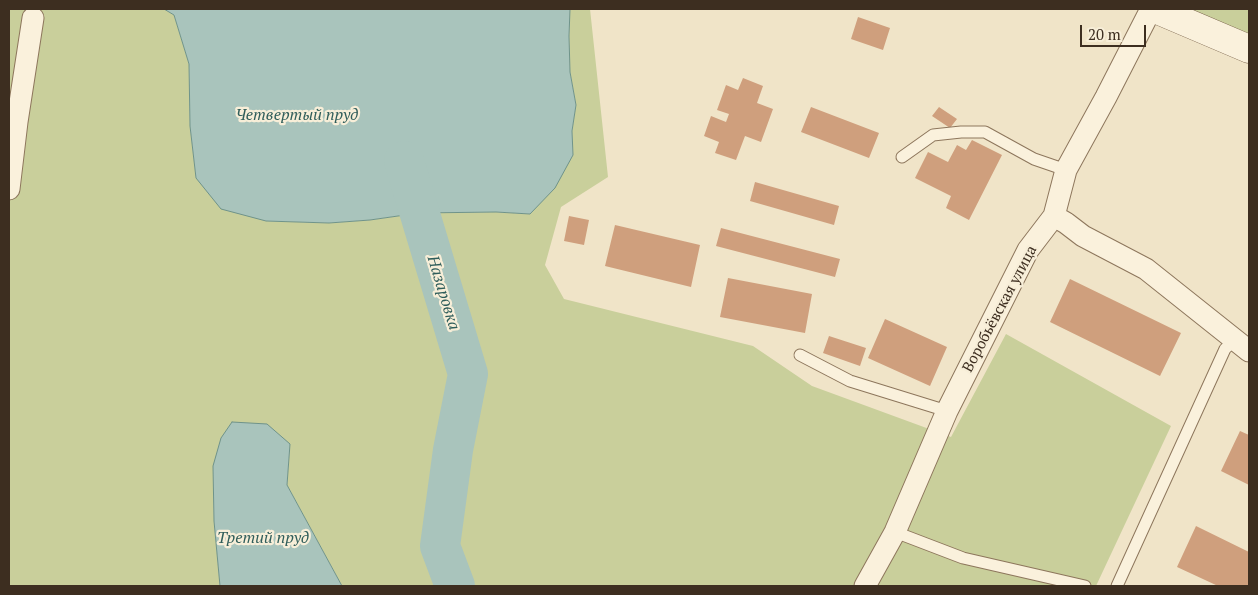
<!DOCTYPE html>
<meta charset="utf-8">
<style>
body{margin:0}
#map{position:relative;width:1258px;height:595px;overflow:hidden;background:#f0e4c8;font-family:"PT Serif",serif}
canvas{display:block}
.frame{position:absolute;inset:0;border:10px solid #3d2e20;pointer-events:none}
.scale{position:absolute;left:1080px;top:25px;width:66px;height:22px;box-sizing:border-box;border:2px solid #3d2e20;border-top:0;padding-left:6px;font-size:15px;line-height:18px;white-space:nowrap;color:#3d2e20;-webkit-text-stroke:4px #f7eed8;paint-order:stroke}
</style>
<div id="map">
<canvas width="1258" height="595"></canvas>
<div class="frame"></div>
<div class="scale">20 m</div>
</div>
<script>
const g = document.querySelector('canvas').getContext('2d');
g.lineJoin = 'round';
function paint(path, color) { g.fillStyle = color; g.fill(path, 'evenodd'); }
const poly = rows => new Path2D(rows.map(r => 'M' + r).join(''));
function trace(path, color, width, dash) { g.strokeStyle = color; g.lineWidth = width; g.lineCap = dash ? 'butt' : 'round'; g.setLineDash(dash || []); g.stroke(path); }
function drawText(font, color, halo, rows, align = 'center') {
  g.font = font + ' "PT Serif",serif'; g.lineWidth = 4.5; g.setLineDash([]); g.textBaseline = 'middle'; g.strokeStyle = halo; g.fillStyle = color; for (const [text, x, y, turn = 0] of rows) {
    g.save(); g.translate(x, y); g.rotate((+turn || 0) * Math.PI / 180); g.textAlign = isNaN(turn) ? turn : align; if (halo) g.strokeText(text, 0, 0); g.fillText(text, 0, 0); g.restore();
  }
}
paint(poly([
 [9,9,164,9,174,15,189,64,190,126,196,178,266,221,329,223,370,220,419,213,496,212,530,214,573,155,572,131,576,105,570,72,569,36,570,9,590,9,608,177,561,207,545,265,564,299,753,346,812,386,951,437,1006,334,1171,426,1096,586,342,586,287,485,290,444,213,466,214,521,220,586,9,586],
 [1184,9,1249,9,1249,36]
]), '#c9cf9b');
const water = poly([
 [164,9,570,9,569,36,570,72,576,105,572,131,573,155,555,188,530,214,496,212,419,213,370,220,329,223,266,221,221,209,196,178,190,126,189,64,174,15,164,9],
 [232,422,267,424,290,444,287,485,342,586,220,586,214,521,213,466,221,438,232,422]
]);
paint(water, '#a9c4bc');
trace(water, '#6f938a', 1);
trace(poly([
 [404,161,468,374,453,450,440,546,455,586]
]), '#a9c4bc', 40);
paint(poly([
 [858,17,890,28,883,50,851,39],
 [743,78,763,86,757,103,773,109,761,142,745,136,736,160,715,153,719,142,704,136,711,116,726,122,729,114,717,110,726,85,738,90],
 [811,107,879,133,869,158,801,132],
 [939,107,957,119,950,128,932,116],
 [972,140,1002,155,969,220,946,208,951,196,915,178,928,152,948,162,957,145,966,150],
 [755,182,839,206,834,225,750,201],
 [569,216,589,220,584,245,564,241],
 [615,225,700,245,691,287,605,266],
 [721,228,840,259,835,277,716,246],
 [728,278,812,294,805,333,720,317],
 [1070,279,1181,333,1160,376,1050,322],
 [885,319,947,347,930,386,868,358],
 [829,336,866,348,860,366,823,353],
 [1240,431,1249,435,1249,485,1221,471],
 [1196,526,1249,552,1249,586,1218,586,1177,567]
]), '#cf9f7d');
const lane = poly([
 [902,157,933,135,961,132,985,132,1034,159,1066,170],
 [800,355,850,381,947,411],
 [895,532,963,558,1085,586],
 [1117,586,1225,349,1234,340]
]);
const street = poly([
 [9,189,17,122,33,18],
 [1054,216,1066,223,1083,236,1146,269,1249,351],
 [865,586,895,532,947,411,1028,250,1054,216,1066,170,1106,97,1151,9]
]);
const secondary = poly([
 [1155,9,1249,49]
]);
trace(lane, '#8d765c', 13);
trace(street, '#8d765c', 23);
trace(secondary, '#6f573f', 29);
trace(lane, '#faf1dc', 11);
trace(street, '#faf1dc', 21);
trace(secondary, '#faf1dc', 28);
drawText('15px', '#3d2e20', '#f7eed8', [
 ["Воробьёвская улица",1000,309,-62]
]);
drawText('italic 16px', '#2f5d5a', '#f7eed8', [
 ["Четвертый пруд",297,115],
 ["Назаровка",443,293,73],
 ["Третий пруд",263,538]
]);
</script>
